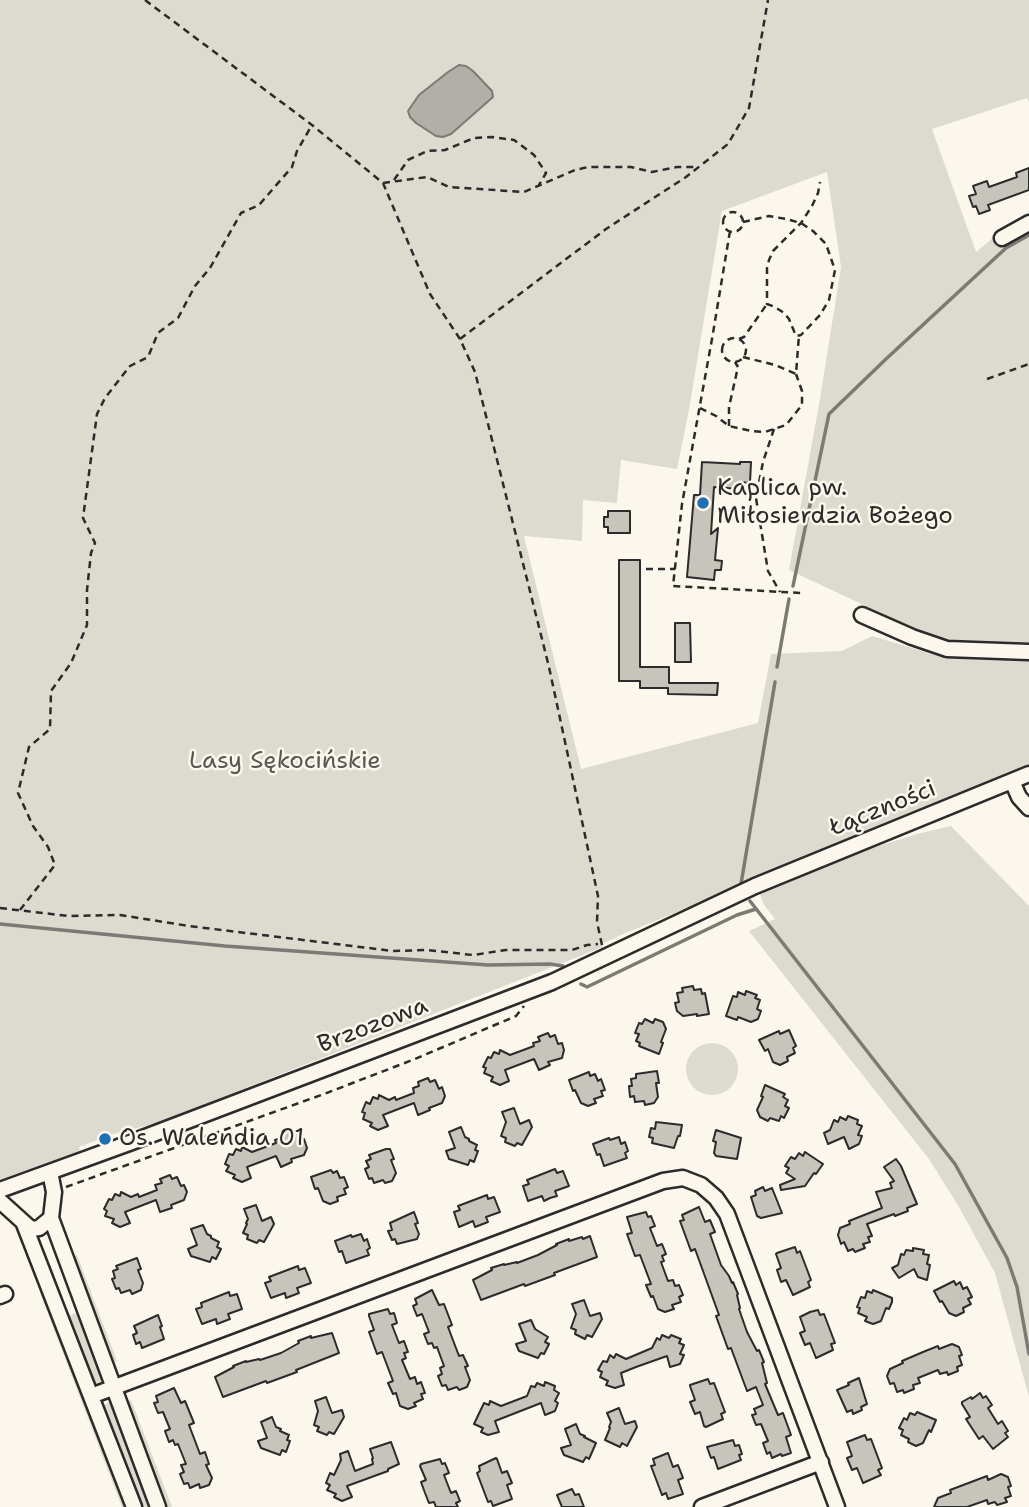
<!DOCTYPE html>
<meta charset="utf-8">
<style>
body{margin:0}
canvas{display:block;background:#fbf7ec}
</style>
<canvas width="1029" height="1507"></canvas>
<script>
const g = document.querySelector('canvas').getContext('2d');
g.lineJoin = 'round';
function paint(path, color) { g.fillStyle = color; g.fill(path, 'evenodd'); }
const poly = rows => new Path2D(rows.map(r => 'M' + r).join(''));
function trace(path, color, width, dash) { g.strokeStyle = color; g.lineWidth = width; g.lineCap = dash ? 'butt' : 'round'; g.setLineDash(dash || []); g.stroke(path); }
function drawText(font, color, halo, rows, align = 'center') {
  g.font = font + ' "Shantell Sans",sans-serif'; g.lineWidth = 5; g.setLineDash([]); g.textBaseline = 'middle'; g.strokeStyle = halo; g.fillStyle = color; for (const [text, x, y, turn = 0] of rows) {
    g.save(); g.translate(x, y); g.rotate((+turn || 0) * Math.PI / 180); g.textAlign = isNaN(turn) ? turn : align; if (halo) g.strokeText(text, 0, 0); g.fillText(text, 0, 0); g.restore();
  }
}
paint(poly([
 [0,0,1029,0,1029,102,1027,98,932,129,976,252,994,237,1000,245,1008,238,1029,229,1029,643,947,644,789,570,820,399,841,267,827,172,722,211,689,410,677,469,621,460,617,503,583,500,582,541,524,536,581,769,758,723,771,654,842,651,872,636,942,657,1029,660,1029,768,621,935,602,944,603,947,157,1123,114,1134,79,1147,80,1150,59,1162,0,1185],
 [951,826,1029,906,1029,1397,995,1273,959,1207,929,1159,749,931,775,919,764,905,759,892,860,852,917,834],
 '686 1069a26 26 0 1 1 52 0a26 26 0 1 1-52 0Z',
 [77,1255,117,1361,115,1362,118,1371,113,1373,69,1258],
 [46,1290,128,1507,122,1507,40,1293],
 [78,1312,104,1380,93,1384,68,1316],
 [131,1400,172,1507,163,1507,123,1403],
 [111,1402,151,1507,140,1507,101,1406]
]), '#dddad0');
const water = poly([
 [459,65,466,66,473,71,492,91,493,97,451,134,443,137,436,136,416,123,410,117,408,111,419,95,448,72,459,65]
]);
paint(water, '#b1afa7');
trace(water, '#7b7a75', 2);
trace(poly([
 [793,586,829,414,886,359,1006,248,1029,235],
 [777,667,789,599],
 [741,884,775,682],
 [750,901,955,1164,1007,1258,1017,1287,1029,1354],
 [0,924,225,946,488,965,550,964,563,966],
 [581,984,587,987,737,915,756,909]
]), '#7b7a75', 3.5);
const building = poly([
 [1029,168,1029,190,988,205,990,210,979,214,976,206,973,207,969,196,976,194,973,186,987,181,989,187,1017,177,1016,173,1029,168],
 [702,462,740,464,740,462,751,462,750,483,739,482,739,489,714,487,711,534,718,528,715,560,722,561,721,570,715,570,714,580,687,577,694,495,700,495,702,462],
 [608,511,630,511,630,533,608,533,608,527,604,527,604,517,608,517,608,511],
 [619,560,640,560,640,667,669,667,669,683,718,683,717,695,668,694,668,688,640,688,640,681,619,681,619,560],
 [675,623,690,623,691,662,675,662,675,623],
 [693,986,694,990,701,989,702,994,705,993,709,1014,697,1016,697,1014,683,1016,677,1011,675,1003,679,1002,677,993,683,992,682,988,693,986],
 [746,991,757,995,755,998,760,1000,757,1009,761,1011,758,1019,751,1022,738,1017,737,1020,726,1016,733,996,737,997,738,992,745,995,746,991],
 [645,1019,653,1023,655,1019,663,1022,666,1029,661,1042,663,1043,659,1054,639,1046,640,1043,636,1041,639,1034,635,1033,639,1023,642,1024,645,1019],
 [789,1030,796,1046,793,1048,795,1053,787,1057,788,1061,780,1065,773,1062,768,1049,765,1051,759,1040,779,1031,780,1034,789,1030],
 [548,1033,550,1037,555,1035,558,1044,562,1043,564,1050,562,1058,548,1062,550,1065,539,1070,534,1059,505,1070,509,1081,500,1085,491,1081,493,1077,484,1073,486,1068,483,1067,488,1057,491,1058,494,1052,499,1054,500,1050,510,1055,534,1046,533,1043,540,1041,538,1037,548,1033],
 [657,1071,659,1083,656,1083,658,1097,654,1103,645,1105,644,1101,635,1102,634,1096,630,1097,629,1086,632,1086,631,1079,636,1078,636,1074,657,1071],
 [589,1072,590,1076,595,1074,598,1081,601,1079,605,1090,601,1091,603,1096,594,1099,596,1103,588,1106,581,1103,575,1090,573,1091,569,1080,589,1072],
 [428,1078,430,1082,435,1080,439,1089,442,1087,445,1096,442,1103,429,1108,430,1110,418,1115,414,1103,383,1115,388,1126,378,1130,370,1126,372,1123,363,1119,365,1113,362,1112,366,1102,370,1104,373,1097,378,1099,379,1095,389,1100,395,1097,396,1100,414,1093,413,1088,419,1086,418,1082,428,1078],
 [765,1085,785,1094,783,1097,788,1100,785,1106,789,1108,784,1118,781,1116,779,1121,770,1118,768,1121,760,1117,757,1110,763,1097,761,1096,765,1085],
 [514,1108,520,1124,529,1120,532,1127,522,1145,517,1143,515,1146,505,1142,506,1138,501,1136,506,1122,502,1112,514,1108],
 [848,1116,858,1120,857,1124,862,1126,858,1135,862,1136,859,1144,849,1149,844,1137,828,1144,824,1133,830,1130,834,1120,838,1122,840,1117,846,1120,848,1116],
 [656,1122,682,1125,680,1136,678,1136,674,1148,652,1143,653,1138,649,1137,651,1128,655,1129,656,1122],
 [461,1127,465,1137,469,1139,469,1141,477,1145,475,1150,478,1151,474,1162,470,1160,468,1165,449,1159,446,1151,455,1148,449,1132,461,1127],
 [290,1130,292,1134,297,1132,300,1141,304,1139,307,1148,304,1155,291,1159,292,1162,281,1167,276,1156,247,1167,251,1178,242,1182,233,1178,235,1175,226,1171,229,1166,225,1164,229,1154,233,1155,236,1149,241,1151,242,1147,252,1152,276,1143,275,1140,281,1138,280,1134,290,1130],
 [716,1130,741,1138,737,1159,716,1156,714,1153,716,1142,713,1141,716,1130],
 [619,1137,621,1144,625,1142,628,1151,625,1153,627,1158,604,1166,600,1154,597,1155,593,1144,609,1138,610,1140,619,1137],
 [386,1149,390,1149,394,1159,391,1160,396,1173,392,1181,385,1183,383,1180,374,1183,372,1178,369,1179,365,1169,369,1167,366,1161,371,1159,369,1155,386,1149],
 [805,1152,823,1164,816,1174,814,1173,805,1186,781,1190,780,1185,795,1179,786,1173,789,1168,785,1166,791,1157,795,1159,799,1153,803,1156,805,1152],
 [896,1159,901,1166,917,1204,907,1208,908,1211,895,1216,894,1214,867,1224,872,1236,868,1237,870,1242,863,1244,865,1248,855,1252,853,1249,848,1251,844,1242,841,1244,838,1235,840,1228,850,1224,849,1221,882,1208,876,1192,892,1188,890,1183,894,1181,884,1167,896,1159],
 [555,1169,557,1173,563,1171,569,1186,555,1191,557,1196,550,1198,544,1201,542,1196,528,1201,523,1186,529,1184,527,1180,555,1169],
 [331,1170,333,1173,337,1171,340,1178,344,1177,348,1187,344,1189,346,1194,337,1197,338,1201,330,1204,323,1201,318,1188,315,1189,311,1177,331,1170],
 [170,1175,172,1179,177,1177,181,1186,184,1185,187,1192,184,1200,171,1205,172,1208,160,1212,156,1200,125,1212,130,1223,120,1227,112,1223,114,1219,105,1216,107,1211,104,1209,109,1199,112,1200,115,1194,120,1196,121,1192,131,1197,138,1194,139,1197,157,1190,155,1185,162,1183,160,1179,170,1175],
 [763,1187,765,1191,772,1188,782,1213,761,1218,757,1216,751,1197,756,1195,755,1191,763,1187],
 [487,1195,488,1199,494,1197,500,1212,486,1217,488,1222,475,1227,473,1221,459,1227,454,1212,460,1210,458,1206,487,1195],
 [256,1205,262,1221,271,1217,274,1224,264,1242,259,1240,257,1243,247,1239,248,1235,243,1233,247,1224,246,1223,248,1219,244,1209,256,1205],
 [699,1207,705,1222,710,1220,715,1232,710,1234,721,1265,729,1276,732,1283,733,1282,738,1294,737,1295,740,1308,739,1309,747,1332,757,1351,759,1350,764,1362,762,1363,767,1383,765,1384,778,1415,783,1413,791,1435,786,1437,791,1453,782,1456,781,1454,772,1458,770,1452,767,1454,763,1443,768,1441,761,1424,756,1425,752,1415,756,1414,754,1409,763,1405,756,1387,747,1391,731,1348,728,1349,716,1316,719,1315,695,1249,691,1251,680,1221,684,1220,682,1215,699,1207],
 [414,1212,418,1223,415,1224,419,1234,417,1239,397,1244,395,1239,392,1240,388,1231,392,1230,390,1223,414,1212],
 [646,1212,648,1217,651,1216,655,1226,650,1228,657,1246,662,1244,666,1254,662,1256,664,1261,661,1262,668,1281,673,1280,675,1286,679,1285,683,1295,679,1297,681,1302,672,1305,674,1309,665,1312,658,1309,653,1296,651,1297,646,1285,651,1284,640,1255,635,1256,627,1234,632,1233,627,1217,646,1212],
 [203,1225,207,1234,211,1236,211,1238,219,1242,217,1247,221,1249,216,1259,212,1257,210,1262,191,1256,188,1249,197,1245,191,1229,203,1225],
 [361,1234,364,1241,367,1239,370,1248,367,1250,369,1255,346,1263,342,1251,339,1252,335,1241,351,1235,352,1237,361,1234],
 [590,1236,597,1257,554,1273,555,1275,525,1286,524,1284,481,1300,473,1280,492,1270,491,1268,504,1264,504,1265,517,1262,517,1263,538,1255,557,1245,556,1244,569,1239,569,1241,582,1237,583,1239,590,1236],
 [795,1247,797,1253,800,1251,811,1280,808,1282,810,1287,793,1295,786,1280,781,1282,777,1270,781,1268,776,1254,777,1253,795,1247],
 [913,1248,924,1250,923,1254,929,1255,927,1264,930,1265,927,1280,918,1277,914,1269,899,1278,892,1268,898,1265,901,1254,904,1255,906,1250,913,1251,913,1248],
 [137,1258,141,1269,138,1270,143,1283,141,1290,132,1294,130,1290,121,1293,119,1288,116,1289,112,1279,115,1278,113,1271,118,1269,116,1266,137,1258],
 [298,1266,299,1270,305,1268,311,1283,297,1288,299,1293,286,1298,285,1293,271,1298,265,1283,271,1281,269,1277,298,1266],
 [954,1281,956,1285,960,1282,963,1289,967,1287,972,1297,968,1299,971,1304,963,1308,964,1312,956,1316,949,1313,942,1301,940,1302,934,1291,954,1281],
 [432,1290,439,1305,444,1304,452,1325,448,1327,459,1356,463,1355,468,1366,465,1367,470,1380,467,1387,459,1390,457,1387,448,1390,446,1385,442,1386,438,1376,442,1374,440,1368,444,1366,437,1347,434,1348,432,1343,428,1344,424,1334,429,1332,422,1314,417,1316,413,1306,417,1304,415,1299,432,1290],
 [873,1290,892,1298,892,1302,889,1309,886,1308,881,1321,873,1324,865,1321,867,1317,858,1313,860,1308,857,1307,861,1297,865,1298,867,1291,872,1293,873,1290],
 [229,1292,230,1296,237,1294,242,1309,228,1314,230,1319,217,1324,216,1319,202,1324,196,1309,202,1307,201,1303,229,1292],
 [584,1300,590,1316,600,1313,602,1319,592,1337,587,1335,585,1339,575,1334,576,1330,571,1328,576,1314,572,1304,584,1300],
 [388,1309,390,1314,394,1313,397,1323,392,1325,399,1343,404,1341,408,1352,404,1353,406,1358,402,1360,410,1379,415,1377,417,1384,421,1382,425,1393,421,1394,423,1399,414,1403,416,1406,408,1409,400,1406,396,1393,393,1394,388,1383,393,1381,382,1352,377,1354,369,1332,374,1330,369,1316,369,1314,388,1309],
 [818,1310,820,1315,824,1314,835,1343,831,1344,833,1350,816,1358,810,1343,805,1345,800,1333,805,1331,800,1317,810,1312,818,1310],
 [158,1315,162,1326,160,1327,164,1339,142,1348,140,1342,136,1344,133,1335,137,1333,134,1326,158,1315],
 [531,1320,535,1329,548,1337,545,1342,549,1344,544,1354,541,1353,538,1358,519,1351,516,1344,526,1341,519,1324,531,1320],
 [332,1333,339,1353,296,1370,297,1372,267,1383,266,1381,223,1397,215,1377,234,1367,233,1366,246,1361,246,1362,259,1359,260,1360,281,1353,299,1343,298,1341,311,1336,311,1338,332,1333],
 [662,1335,669,1338,671,1335,681,1339,679,1343,684,1345,680,1354,684,1355,680,1364,670,1367,667,1356,636,1367,621,1373,624,1385,615,1388,606,1385,608,1381,600,1377,602,1372,598,1370,603,1361,607,1362,610,1355,614,1358,616,1354,626,1359,652,1348,657,1338,660,1340,662,1335],
 [952,1344,959,1347,962,1355,959,1356,962,1365,957,1367,958,1371,948,1375,947,1372,940,1374,938,1370,918,1378,920,1383,913,1385,914,1389,904,1393,903,1390,897,1392,894,1383,890,1384,887,1376,890,1369,903,1363,902,1361,923,1352,938,1346,939,1349,952,1344],
 [859,1378,867,1404,861,1407,862,1410,853,1414,852,1410,847,1412,837,1390,849,1385,848,1383,859,1378],
 [708,1379,710,1384,714,1383,725,1412,721,1414,723,1419,706,1427,704,1426,700,1412,695,1414,690,1402,695,1400,690,1386,690,1385,708,1379],
 [545,1382,555,1386,554,1390,559,1393,555,1401,558,1403,555,1411,545,1415,541,1403,495,1421,499,1432,488,1435,481,1432,483,1428,474,1424,484,1403,489,1405,490,1401,501,1406,527,1396,531,1386,535,1387,537,1383,544,1386,545,1382],
 [174,1388,181,1403,185,1401,194,1423,189,1425,200,1454,205,1452,209,1464,206,1465,212,1478,209,1485,200,1488,199,1484,190,1488,188,1483,184,1484,180,1474,184,1472,181,1465,186,1464,178,1444,175,1445,173,1440,169,1442,165,1431,170,1429,163,1412,158,1413,154,1403,158,1402,156,1396,174,1388],
 [980,1393,983,1398,986,1396,992,1405,988,1408,998,1424,1002,1421,1008,1431,1005,1433,1008,1437,993,1449,983,1436,979,1439,966,1419,970,1417,962,1404,962,1402,971,1397,972,1399,980,1393],
 [326,1397,332,1413,342,1410,344,1417,334,1434,329,1432,327,1435,317,1431,319,1427,314,1425,318,1411,315,1401,326,1397],
 [619,1408,625,1424,635,1421,637,1427,627,1446,622,1443,620,1447,605,1440,610,1428,609,1427,611,1422,607,1413,619,1408],
 [917,1412,936,1420,931,1432,929,1430,923,1443,916,1446,908,1442,909,1439,901,1435,903,1430,899,1428,904,1418,907,1420,910,1413,915,1415,917,1412],
 [272,1417,276,1427,281,1429,280,1431,289,1435,287,1440,290,1441,286,1452,282,1450,280,1455,261,1448,258,1441,267,1438,261,1422,272,1417],
 [576,1424,580,1434,585,1436,584,1437,596,1443,589,1459,586,1457,583,1462,564,1455,561,1448,571,1445,565,1429,576,1424],
 [865,1435,867,1440,871,1439,882,1468,878,1470,881,1475,863,1483,857,1468,852,1470,847,1458,852,1456,847,1442,865,1435],
 [733,1440,735,1446,739,1445,742,1454,739,1455,741,1460,718,1469,714,1457,711,1458,707,1447,733,1440],
 [391,1442,399,1464,388,1469,388,1471,347,1486,352,1497,342,1501,334,1497,336,1494,327,1490,330,1485,326,1483,330,1473,334,1475,341,1460,340,1454,348,1451,355,1471,373,1464,372,1459,373,1458,370,1449,391,1442],
 [668,1453,673,1467,678,1465,683,1478,678,1480,683,1494,668,1499,666,1493,662,1495,651,1466,655,1465,653,1459,668,1453],
 [496,1458,497,1459,502,1473,507,1471,512,1483,507,1485,512,1499,493,1506,491,1501,488,1502,477,1473,480,1471,479,1466,496,1458],
 [440,1459,442,1464,445,1463,449,1473,444,1475,451,1493,456,1491,460,1501,456,1503,458,1507,436,1507,434,1502,429,1503,425,1493,421,1482,426,1480,420,1466,421,1464,440,1459],
 [1001,1474,1008,1477,1011,1486,1008,1487,1011,1496,1005,1498,1007,1502,997,1505,995,1502,988,1504,987,1500,967,1507,934,1507,938,1498,951,1493,950,1490,987,1476,988,1480,1001,1474],
 [572,1489,575,1495,579,1494,584,1507,562,1507,557,1495,572,1489]
]);
paint(building, '#c7c4bc');
trace(building, '#2b2b2b', 2);
const minor = poly([
 [1002,238,1029,223],
 [862,615,912,637,947,649,1029,652],
 [1012,781,1019,797,1029,808],
 [50,1172,54,1192,51,1218,158,1507],
 [0,1190,132,1142,552,982,755,886,1029,774],
 [0,1201,31,1229,39,1228,51,1218],
 [24,1224,134,1507],
 [0,1296,5,1294],
 [91,1396,663,1181,683,1178,701,1185,716,1198,727,1214,837,1507],
 [702,1507,821,1462]
]);
trace(minor, '#2b2b2b', 19);
trace(poly([
 [145,0,312,125,383,183,430,294,460,339,475,372,549,667,598,896,597,922,602,945],
 [394,180,408,160,427,151,445,150,474,138,492,137,514,140,534,155,546,173,539,185],
 [383,183,427,177,449,187,524,192,575,170,588,167,631,167,652,172,677,167,698,167],
 '723 222a10 10 0 1 1 20 0a10 10 0 1 1-20 0Z',
 [743,222,769,216,786,219,801,223,813,231,826,244,835,270,829,300,820,315,801,335,796,336,789,319,784,313,775,307,767,304,767,268,769,260,773,251,801,223,812,206,818,193,820,182],
 [730,231,712,339,682,504,673,586,801,593],
 '722 350a12 12 0 1 1 24 0a12 12 0 1 1-24 0Z',
 [460,339,606,229,686,177,728,144,749,108,768,0],
 [739,339,744,337,767,304],
 [743,357,775,365,796,374,799,335],
 [987,379,1029,364],
 [700,408,716,416,729,426,751,431,765,432,786,425,802,405,802,391,796,374],
 [729,426,729,407,738,367,735,362],
 [774,429,763,462,756,498,768,571,780,592],
 [646,569,675,569],
 [0,908,68,916,120,915,189,926,393,951,426,950,473,955,506,950,572,950,587,945,598,944],
 [20,910,55,865,48,847,33,826,18,793,29,747,50,729,51,691,71,663,87,625,87,590,91,553,95,543,83,518,97,414,105,398,130,366,148,357,158,333,178,318,195,286,210,268,241,213,259,205,292,167,297,151,312,125],
 [66,1187,324,1094,415,1059,516,1016,524,1006]
]), '#2b2b2b', 2.5, [7, 5]);
trace(minor, '#fbf7ec', 14);
for (const [x, y, r, color] of [
 [703,503,7,"#1f6fb2"],
 [105,1139,7,"#1f6fb2"]
]) { const dot = new Path2D(); dot.arc(x, y, r, 0, 2 * Math.PI); g.fillStyle = color; g.fill(dot); trace(dot, '#fbf7ec', 2.5); }
drawText('24px', '#2b2b2b', '#fbf7ec', [
 ["Kaplica pw.",717,489],
 ["Miłosierdzia Bożego",717,517],
 ["Os. Walendia 01",119,1139]
], 'left');
drawText('24px', '#585754', '#fbf7ec', [
 ["Lasy Sękocińskie",285,762]
]);
drawText('24px', '#2b2b2b', '#fbf7ec', [
 ["Łączności",883,809,-22],
 ["Brzozowa",373,1026,-21]
]);
</script>
